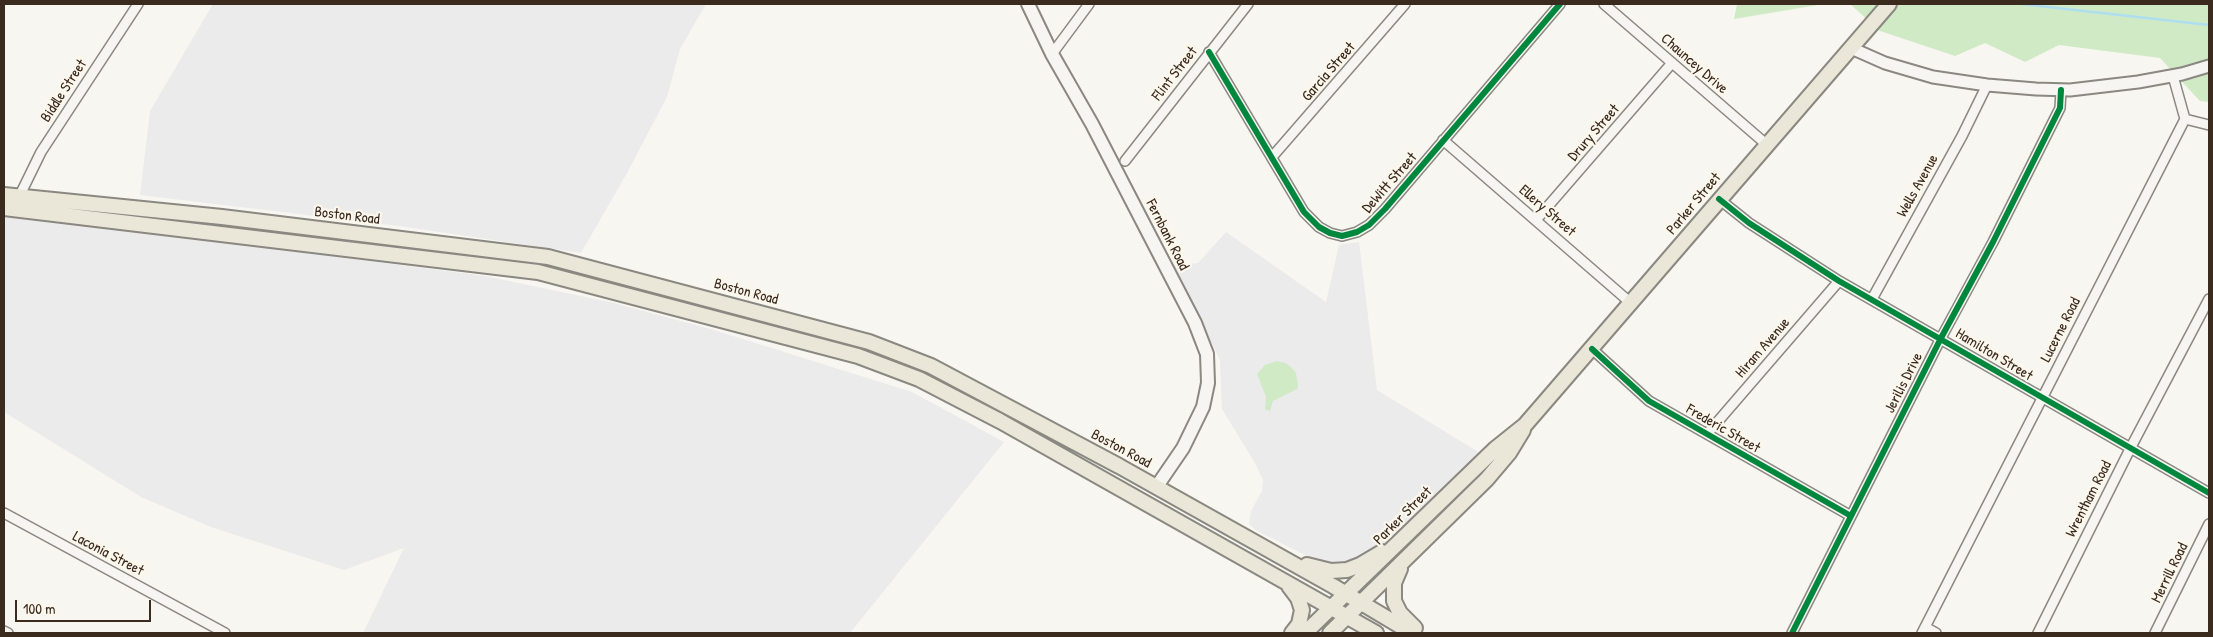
<!DOCTYPE html>
<style>
body{margin:0}
#map{position:relative;width:2213px;height:637px;overflow:hidden;background:#f8f6f0;font-family:"Patrick Hand",sans-serif}
canvas{display:block}
.frame{position:absolute;inset:0;border:5px solid #3b2a1e;pointer-events:none}
.scale{position:absolute;left:15px;top:600px;width:136px;height:22px;box-sizing:border-box;border:2px solid #3b2a1e;border-top:0;padding-left:6px;font-size:15px;line-height:18px;white-space:nowrap;color:#3b2a1e;-webkit-text-stroke:4px #fbf7ec;paint-order:stroke}
</style>
<div id="map">
<canvas width="2213" height="637"></canvas>
<div class="frame"></div>
<div class="scale">100 m</div>
</div>
<script>
const g = document.querySelector('canvas').getContext('2d');
g.lineJoin = 'round';
function paint(path, color) { g.fillStyle = color; g.fill(path, 'evenodd'); }
const poly = rows => new Path2D(rows.map(r => 'M' + r).join(''));
function trace(path, color, width, dash) { g.strokeStyle = color; g.lineWidth = width; g.lineCap = dash ? 'butt' : 'round'; g.setLineDash(dash || []); g.stroke(path); }
function drawText(font, color, halo, rows, align = 'center') {
  g.font = font + ' "Patrick Hand",sans-serif'; g.lineWidth = 4.5; g.setLineDash([]); g.textBaseline = 'middle'; g.strokeStyle = halo; g.fillStyle = color; for (const [text, x, y, turn = 0] of rows) {
    g.save(); g.translate(x, y); g.rotate((+turn || 0) * Math.PI / 180); g.textAlign = isNaN(turn) ? turn : align; if (halo) g.strokeText(text, 0, 0); g.fillText(text, 0, 0); g.restore();
  }
}
paint(poly([
 [213,4,706,4,680,49,667,97,627,173,581,253,399,226,140,195,150,111],
 [4,214,485,276,614,303,714,330,912,392,1004,442,850,633,363,633,404,548,344,570,211,527,141,497,4,412],
 [1226,232,1326,302,1339,245,1359,242,1377,390,1480,453,1400,537,1360,558,1336,563,1311,558,1257,531,1249,524,1251,511,1262,491,1263,480,1255,463,1222,409,1220,360,1174,265,1198,263]
]), '#ebebec');
paint(poly([
 [1737,4,1824,4,1734,19],
 [1850,4,2209,4,2209,102,2200,101,2160,58,2059,45,2025,62,1985,43,1955,56,1880,31],
 [1277,361,1286,363,1292,368,1296,373,1298,386,1297,389,1273,401,1270,411,1265,409,1266,397,1257,374,1265,365]
]), '#d0eac5');
trace(poly([
 [2021,4,2209,25]
]), '#aedef0', 2.5);
const minor = poly([
 [1604,4,1766,144],
 [1209,52,1304,212,1319,227,1330,233,1342,236,1357,232,1369,225,1385,209,1560,4],
 [1052,54,1089,4],
 [2173,76,2185,119,2209,125],
 [1443,140,1632,304],
 [1272,157,1405,4],
 [1125,161,1248,4],
 [19,197,41,152,138,4],
 [1719,199,1749,223,1839,281,2209,493],
 [1536,220,1672,63],
 [1872,299,1962,136,1987,85],
 [1592,349,1649,401,1851,516],
 [1707,434,1839,281],
 [4,513,225,633],
 [1925,627,1936,633],
 [4,631,8,633],
 [1792,633,1941,338,1993,242,2060,108,2061,90],
 [1922,633,2185,119],
 [2038,633,2131,447,2209,299],
 [2155,633,2209,524]
]);
const tertiary = poly([
 [1851,48,1885,63,1933,77,1987,85,2036,89,2070,90,2138,82,2182,74,2209,66]
]);
const secondary = poly([
 [1028,4,1052,54,1092,124,1195,323,1207,354,1208,383,1203,407,1183,448,1157,486]
]);
const primary = poly([
 [4,195,222,217,548,257,869,342,931,366,1119,466,1333,586,1412,633],
 [4,208,538,272,858,356,919,379,1000,421,1376,633],
 [1307,565,1331,571,1347,570,1360,565,1382,552],
 [1400,569,1394,583,1394,601,1400,613,1415,628],
 [1289,586,1298,598,1302,610,1299,624,1292,633],
 [1305,633,1495,449,1525,425,1889,4],
 [1330,633,1487,479,1509,453,1523,430]
]);
trace(minor, '#8b8781', 12);
trace(tertiary, '#8b8781', 15);
trace(secondary, '#8b8781', 16);
trace(primary, '#8b8781', 18);
trace(minor, '#f6f5f1', 9);
trace(tertiary, '#f6f5f1', 11);
trace(secondary, '#f6f5f1', 12);
trace(primary, '#eae7d8', 14);
trace(poly([
 [1209,52,1304,212,1319,227,1330,233,1342,236,1357,232,1369,225,1385,209,1560,4],
 [1719,199,1749,223,1839,281,2209,493],
 [1592,349,1649,401,1851,516],
 [1792,633,1941,338,1993,242,2060,108,2061,90]
]), '#00873e', 6);
drawText('15px', '#3b2a1e', '#fbf7ec', [
 ["Chauncey Drive",1694,64,41],
 ["Garcia Street",1329,72,-49],
 ["Flint Street",1175,74,-52],
 ["Biddle Street",64,91,-57],
 ["Drury Street",1594,133,-49],
 ["DeWitt Street",1390,183,-49],
 ["Wells Avenue",1918,186,-61],
 ["Parker Street",1694,204,-50],
 ["Ellery Street",1547,211,41],
 ["Boston Road",347,216,7],
 ["Fernbank Road",1167,235,63],
 ["Boston Road",746,292,15],
 ["Lucerne Road",2061,330,-63],
 ["Hiram Avenue",1763,348,-49],
 ["Hamilton Street",1994,355,31],
 ["Jerilis Drive",1904,383,-63],
 ["Frederic Street",1723,429,30],
 ["Boston Road",1121,449,28],
 ["Wrentham Road",2089,499,-63],
 ["Parker Street",1403,516,-45],
 ["Laconia Street",108,554,28],
 ["Merrill Road",2170,573,-64]
]);
</script>
